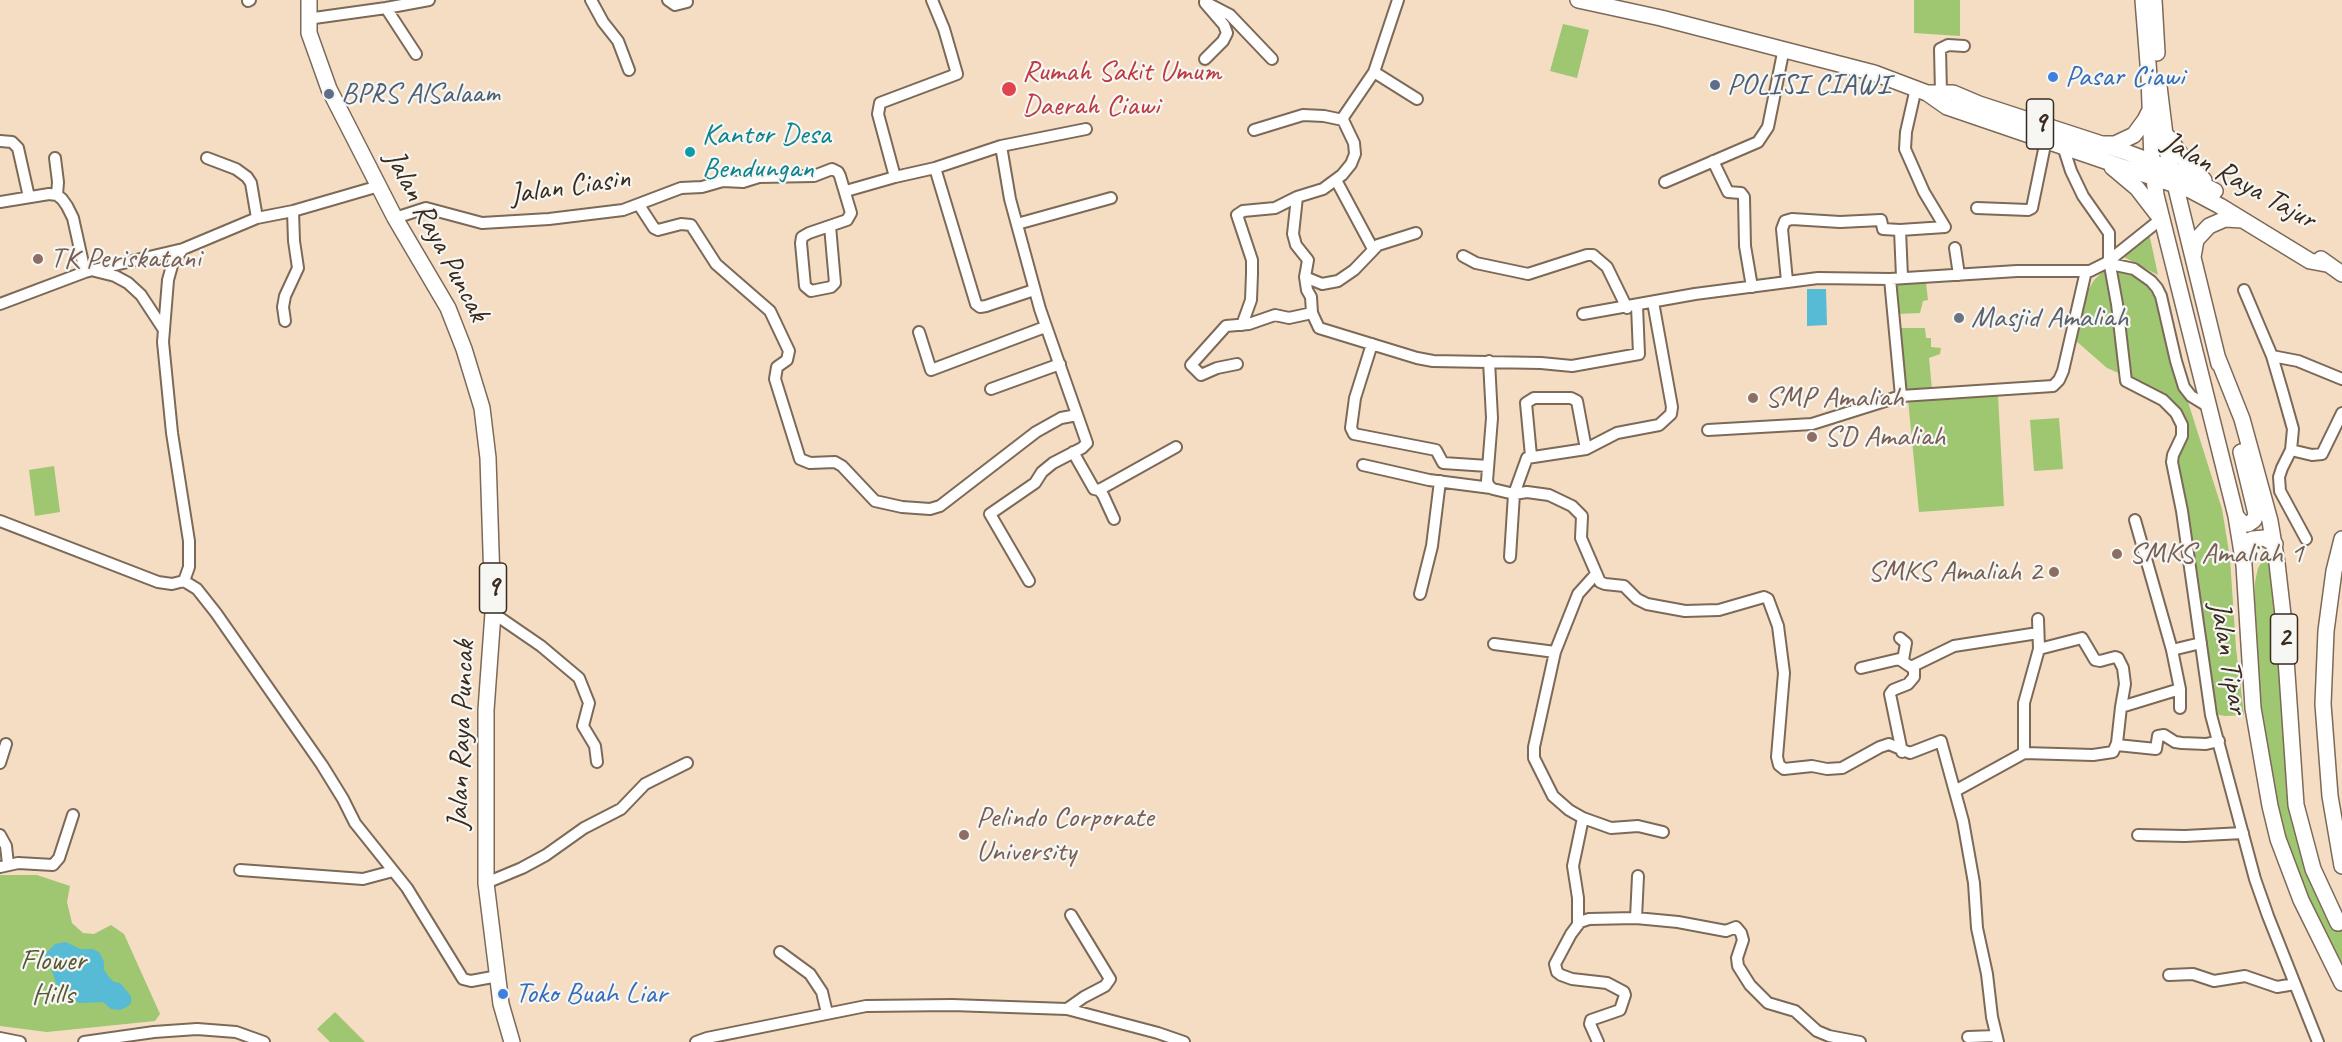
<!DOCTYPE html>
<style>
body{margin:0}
canvas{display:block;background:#f4ddc3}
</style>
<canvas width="2342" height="1042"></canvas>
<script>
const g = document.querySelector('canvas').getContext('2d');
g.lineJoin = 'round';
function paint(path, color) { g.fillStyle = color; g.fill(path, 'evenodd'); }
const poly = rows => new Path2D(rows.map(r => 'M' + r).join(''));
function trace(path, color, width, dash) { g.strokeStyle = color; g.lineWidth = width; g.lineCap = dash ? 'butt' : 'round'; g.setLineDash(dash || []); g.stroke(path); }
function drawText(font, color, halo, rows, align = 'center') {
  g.font = font + ' Caveat,sans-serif'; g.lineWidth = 4.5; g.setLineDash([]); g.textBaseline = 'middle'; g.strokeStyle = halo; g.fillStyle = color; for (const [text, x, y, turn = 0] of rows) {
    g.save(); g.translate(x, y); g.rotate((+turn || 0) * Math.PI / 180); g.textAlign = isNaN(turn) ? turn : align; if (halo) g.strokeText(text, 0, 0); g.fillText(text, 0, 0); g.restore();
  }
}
paint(poly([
 [1914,0,1960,0,1960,36,1914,33],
 [1563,24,1589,30,1577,78,1550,71],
 [2149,233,2158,275,2122,256],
 [2108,267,2121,374,2107,368,2075,340,2086,294,2094,280],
 [2115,267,2135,272,2147,284,2156,301,2222,509,2230,558,2236,648,2244,715,2225,716,2214,714,2210,698,2213,681,2203,637,2178,455,2185,438,2187,424,2184,415,2165,396,2128,374],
 [1899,283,1926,283,1928,300,1923,301,1920,313,1897,314,1895,289],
 [1898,328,1925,328,1926,338,1931,338,1931,347,1941,348,1940,354,1929,358,1932,389,1911,390,1904,387],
 [1992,394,1998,396,2004,506,1919,512,1908,400],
 [2059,418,2063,469,2034,471,2030,420],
 [54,466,60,512,35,516,29,470],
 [2265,556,2270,557,2281,674,2286,786,2290,811,2304,863,2324,911,2342,920,2342,966,2298,876,2284,835,2273,789,2262,729,2254,644,2255,582,2258,568],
 [0,875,37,875,70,886,67,902,72,923,83,933,94,934,111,925,124,934,160,1014,155,1021,47,1032,0,1026],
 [335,1012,365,1042,330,1042,317,1029]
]), '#9fc671');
paint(poly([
 [1807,289,1826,289,1827,325,1807,326],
 [66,942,80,949,93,949,100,953,104,962,104,970,109,977,114,982,120,983,131,996,131,1003,127,1007,120,1010,111,1009,103,1002,80,1003,70,1000,58,989,51,968,44,962,44,955,55,944]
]), '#57bbd5');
const minor = poly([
 [591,0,603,22,618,41,629,70],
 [668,0,675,5,687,2],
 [248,1,250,0],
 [1205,2,1230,15,1272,59],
 [386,8,416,54],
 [307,19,386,8,429,0],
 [1205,59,1223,41,1227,33,1224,25,1205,3],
 [1374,72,1417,99],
 [1941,93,1940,49,1948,45,1964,46],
 [1254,130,1303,115,1324,116,1343,120],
 [0,141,12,142,18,148,29,197],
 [1001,146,1086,129],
 [2063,146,2071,171,2083,196,2109,233,2109,260,2117,304,2126,381,2163,400,2176,413,2182,425,2182,436,2173,455,2172,462,2182,511,2211,715,2255,879,2268,916,2318,1042],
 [55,158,58,182,57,195],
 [207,158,236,169,247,177,251,183,257,218],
 [1713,161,1728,192,1741,193,1744,197,1745,246,1752,287],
 [935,168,976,304,980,307,986,306,1034,290],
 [895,177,935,168,1001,146,1010,199,1040,309,1087,443,1082,448,1053,463,1042,472,1035,483,990,514,1029,581],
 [1336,180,1373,249],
 [1665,182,1758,142,1768,127,1784,48],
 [846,191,895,177,878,114,880,103,957,74,944,29,932,0],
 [0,202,49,194,57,195,62,199,67,206,73,218,85,272],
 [639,205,654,228,658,230,681,224,691,225,716,264,770,311,789,351,787,360,777,367,775,379,800,459,810,463,835,462,842,466,875,501,902,507,930,509,940,506,1036,432,1061,418,1077,415],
 [1977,208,2028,210,2032,208,2046,140],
 [395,218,426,208,482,223,549,219,623,210,681,188,702,187,723,181,743,182,759,177,814,176,832,169,838,172,840,176,851,213,847,220,809,233,802,237,801,243,805,286,811,291,831,287,835,283,830,226],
 [1017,224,1111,198],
 [1955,248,1959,275],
 [183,249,173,262,168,280,163,342,172,433,189,541,189,567,184,581],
 [1463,256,1476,263,1528,274,1587,255,1593,255,1607,267,1627,308],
 [2106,263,2134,269,2151,281,2157,288,2161,296,2176,361,2184,387,2191,396,2209,407],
 [95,271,115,276,128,283,141,295,164,330],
 [1305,277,1322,284,1338,281,1354,270,1378,245,1416,233],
 [1902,277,1900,230,1945,227,1924,192,1905,149,1906,132,1916,88],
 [1890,279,1901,396],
 [1787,281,1782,229,1785,221,1792,219,1840,222,1881,220,1883,229,1900,230],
 [2244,290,2272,356,2282,390,2293,429,2291,450],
 [0,304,85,272,183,249,257,218,293,211,379,186],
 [1312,313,1311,297,1307,290,1305,277,1308,260,1296,245,1293,234,1297,197,1323,189,1342,175,1351,164,1355,154,1354,143,1343,120,1344,116,1374,72,1398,0],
 [1583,314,1695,294,1818,278,1890,279,2017,271,2090,271,2106,263,2161,219],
 [285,321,283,307,285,296,298,268,294,241,293,211],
 [1242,325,1251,300,1252,274,1252,260,1237,215,1243,211,1275,208,1297,197],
 [919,332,931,370,1045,327],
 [1372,344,1355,398,1351,428,1354,434,1436,450,1443,463,1488,466],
 [2272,356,2298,361,2342,379],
 [1489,361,1492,418,1487,481,1489,486,1493,489,1514,494,1527,492,1549,495,1572,506,1582,516,1581,538,1600,582,1605,584,1624,586,1637,599,1647,604,1685,611,1719,610,1764,597,1768,599,1778,626,1784,673,1777,757,1779,765,1784,769,1812,766,1827,769,1842,768,1880,747,1889,744,1910,753,1941,741,1963,821,1974,883,1977,928,1987,974,1992,1017,1998,1042],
 [1237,364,1217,368,1201,375,1191,365,1226,326,1249,324,1275,315,1289,318,1312,313,1319,328,1417,358,1433,361,1541,363,1572,366,1639,354,1637,306],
 [991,389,1060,364],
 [1708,430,1812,424,1901,396,2053,386,2059,380,2063,371,2086,271],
 [1073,452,1094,489,1099,490,1103,495,1114,519],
 [1531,456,1526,403,1534,398,1571,398,1577,401,1586,449],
 [1363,465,1429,480,1491,488],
 [1099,490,1176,447],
 [2135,520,2172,650,2180,689,2180,708],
 [0,521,158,582,172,584,184,581,197,589,216,613,322,765,343,799,355,823,407,888,463,979,471,981,498,976],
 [2306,539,2280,491,2279,477,2282,468,2291,450,2312,455,2322,454,2342,413],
 [1510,557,1514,494,1527,458,1586,449,1617,433,1659,425,1671,414,1672,407,1653,302],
 [1596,574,1578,594,1555,652,1534,747,1534,758,1553,796,1569,810,1583,818,1611,828,1638,826,1663,832],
 [1420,594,1432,546,1440,481],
 [493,613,541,646,579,678,589,703,583,726,595,746,597,762],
 [1900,638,1906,643,1903,660],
 [1494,644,1555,652],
 [2039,649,2082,638,2095,660,2100,661,2115,657,2118,658,2123,668,2125,684,2121,707],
 [2172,650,2201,643],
 [1913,666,1954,646,2038,633],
 [1861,668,1899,659,1914,669,1914,677,1908,684,1893,690,1890,694,1902,752],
 [2117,745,2156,749,2158,736,2164,735,2175,742,2182,743,2206,744,2219,741],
 [2024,753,2024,703,2039,649,2038,619],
 [0,763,6,744],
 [1955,791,2024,753,2093,755,2113,752,2117,743,2121,707,2180,689],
 [0,835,6,846,8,864],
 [2138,835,2185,836,2243,833],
 [0,867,18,863,53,865,59,858,73,815],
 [240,870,363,879,393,871],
 [486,883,522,868,546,855,584,828,621,809,645,784,687,763],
 [1636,918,1638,876],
 [1578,925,1578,898,1573,866,1583,818],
 [780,952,810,974,822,992,827,1013],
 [2169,975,2193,974,2214,981,2245,976,2277,987,2295,984],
 [1067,1009,1084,997,1105,986,1110,979,1071,915],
 [1968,1037,1996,1036],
 [0,1038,20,1042],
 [84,1042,154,1032,197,1029,236,1032,264,1042],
 [696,1042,707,1038,866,1006,952,1005,1067,1009,1158,1033,1184,1042],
 [1598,1042,1590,1024,1591,1020,1620,1010,1625,995,1624,992,1607,983,1572,979,1561,975,1557,972,1555,964,1571,934,1580,922,1589,919,1636,918,1678,922,1726,931,1736,927,1741,933,1743,940,1737,958,1738,966,1750,985,1768,1003,1795,1011,1817,1031,1829,1036,1860,1042]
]);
const highway = poly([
 [309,0,309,33,329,89,395,218,448,308,464,349,482,408,488,458,493,613,486,710,486,883,501,1004,512,1042],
 [1578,0,1661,18,1874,73,1927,93,1947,107,2190,190,2220,206,2310,261,2326,264],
 [2143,0,2149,76,2152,161,2156,195,2236,516,2244,565,2253,708,2270,806,2278,839,2301,900,2342,983],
 [2154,0,2157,53],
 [2159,86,2167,151,2219,364],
 [1927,93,1953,93,1979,104,2123,151,2171,169,2215,191],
 [2168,137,2187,163,2204,180],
 [2104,144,2115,144,2134,135,2145,120,2149,112],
 [2112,167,2137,188,2157,214],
 [2193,257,2196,240,2209,226,2225,219,2243,220],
 [2321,259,2342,274],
 [2217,356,2242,419,2270,521,2277,563,2283,615,2296,805,2313,869,2338,923],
 [2236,516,2242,523,2248,524,2254,520,2256,514,2241,452],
 [2342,539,2334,571,2326,631,2323,704,2330,796,2342,866],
 [2242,552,2248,541,2253,539,2264,538,2275,544]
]);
trace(minor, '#7c6958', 14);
trace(highway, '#7c6958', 18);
trace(minor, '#fff', 10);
trace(highway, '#fff', 15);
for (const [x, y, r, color] of [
 [2053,77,6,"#3f7fe0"],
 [1715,85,6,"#5c6f8a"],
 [1009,89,8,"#e0444e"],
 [329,94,6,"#5c6f8a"],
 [690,152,6,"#0f9aa8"],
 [38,259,6,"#8d6e63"],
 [1959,318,6,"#6b7280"],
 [1753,398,6,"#8d6e63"],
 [1812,437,6,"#8d6e63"],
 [2117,554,6,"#8d6e63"],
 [2054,572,6,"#8d6e63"],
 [964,835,6,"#8d6e63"],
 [503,994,6,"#3f7fe0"]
]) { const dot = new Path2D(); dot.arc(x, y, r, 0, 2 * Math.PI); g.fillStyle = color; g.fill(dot); trace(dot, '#f6f6f2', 2); }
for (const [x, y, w] of [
 [2040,124,27],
 [493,588,27],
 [2284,639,27]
]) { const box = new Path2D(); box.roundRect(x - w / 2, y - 25, w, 50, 4.5); g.fillStyle = '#f6f6f2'; g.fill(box); trace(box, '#3b2a1e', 1.5); }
drawText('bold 28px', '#3b2a1e', null, [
 ["9",2040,124],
 ["9",493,588],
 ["2",2284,639]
]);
drawText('30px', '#be3a42', '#f6f6f2', [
 ["Rumah Sakit Umum",1022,72],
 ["Daerah Ciawi",1022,106]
], 'left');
drawText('30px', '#366cbe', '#f6f6f2', [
 ["Pasar Ciawi",2065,77],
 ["Toko Buah Liar",515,994]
], 'left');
drawText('30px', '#4e5e75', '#f6f6f2', [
 ["POLISI CIAWI",1727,85],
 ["BPRS AlSalaam",341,94]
], 'left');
drawText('30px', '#0d838f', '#f6f6f2', [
 ["Kantor Desa",702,135],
 ["Bendungan",702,169]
], 'left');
drawText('30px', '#3b2a1e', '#f6f6f2', [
 ["Jalan Raya Tajur",2239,181,29],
 ["Jalan Ciasin",570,187,-8],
 ["Jalan Raya Puncak",436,236,62],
 ["Jalan Tipar",2228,658,80],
 ["Jalan Raya Puncak",462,735,-88]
]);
drawText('30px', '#785e54', '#f6f6f2', [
 ["TK Periskatani",50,259],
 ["SMP Amaliah",1765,398],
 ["SD Amaliah",1824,437],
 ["SMKS Amaliah 1",2129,554],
 ["SMKS Amaliah 2",2042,572,"right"],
 ["Pelindo Corporate",976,818],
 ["University",976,852]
], 'left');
drawText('30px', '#5b616d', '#f6f6f2', [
 ["Masjid Amaliah",1971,318]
], 'left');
drawText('30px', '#595937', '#f6f6f2', [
 ["Flower",53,961],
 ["Hills",53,995]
]);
</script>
